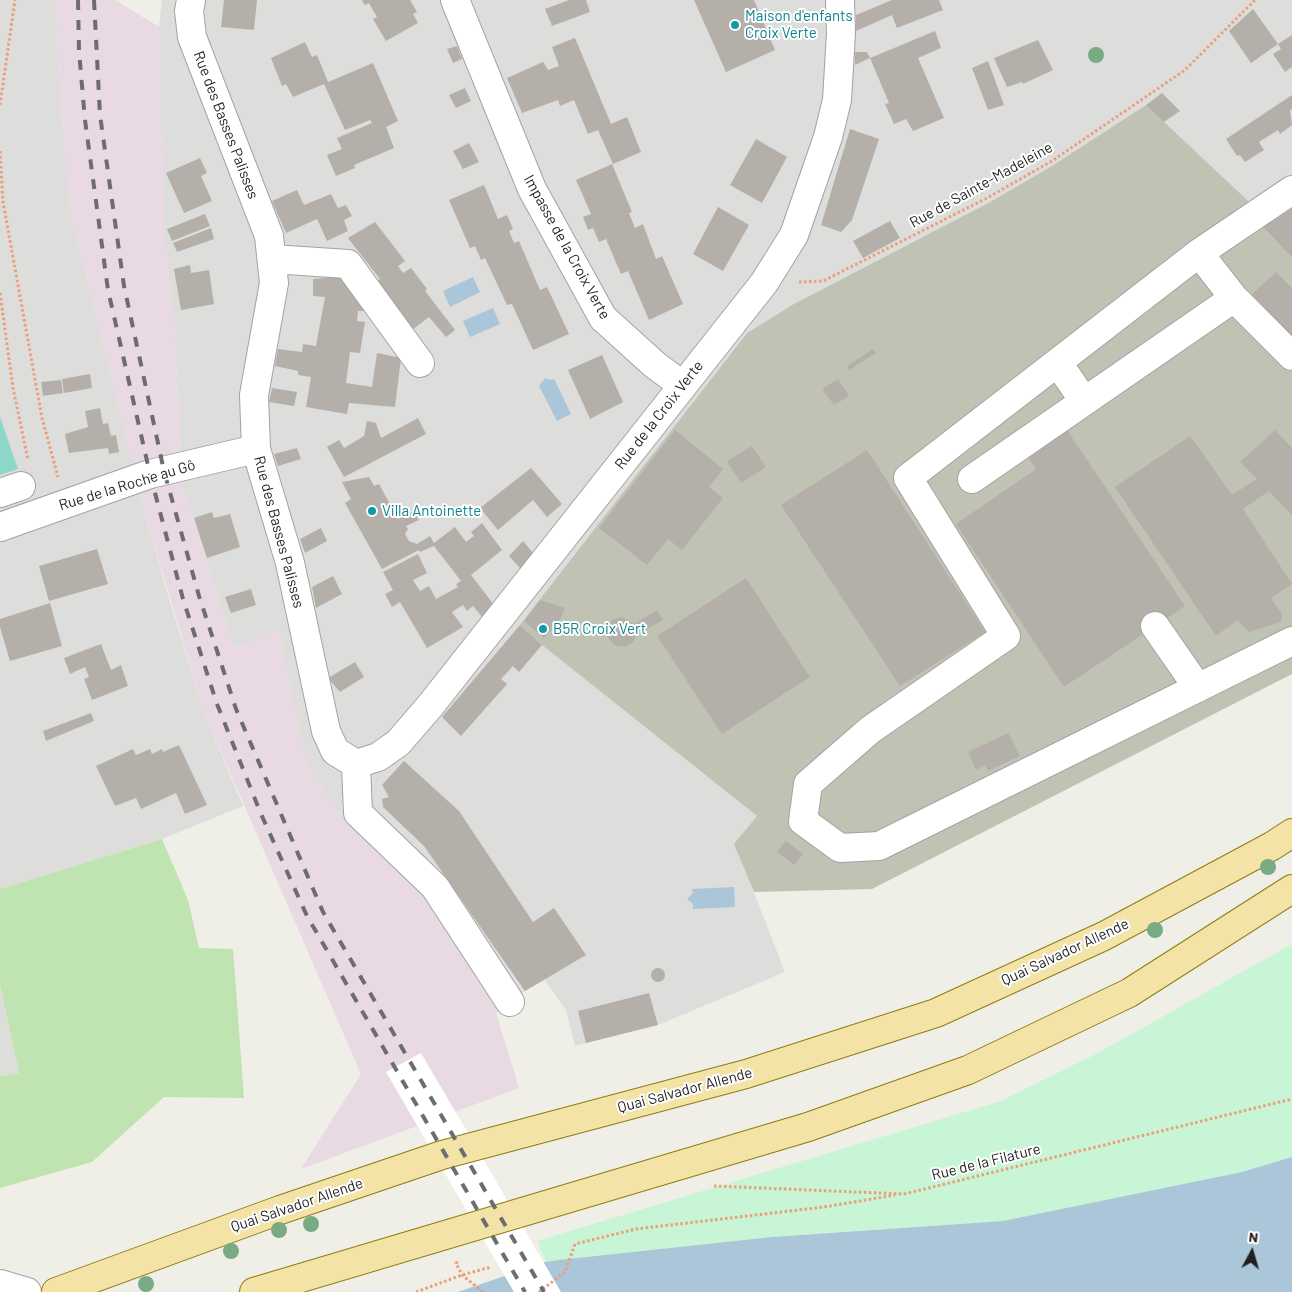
<!DOCTYPE html>
<meta charset="utf-8">
<style>
body{margin:0}
#map{position:relative;width:1292px;height:1292px;overflow:hidden;background:#efeee7;font-family:Barlow,sans-serif}
canvas{display:block}
.north{position:absolute;left:1227px;top:1227px;width:50px;height:50px;-webkit-text-stroke:4px #fff;paint-order:stroke;rotate:6deg;font-size:14px;font-weight:700;line-height:20px;text-align:center;color:#1f1f1f}
.north::after{content:'';display:block;margin:auto;width:18px;height:22px;background:#1f1f1f;clip-path:polygon(50% 0,100% 100%,50% 72%,0 100%)}
</style>
<div id="map">
<canvas width="1292" height="1292"></canvas>
<div class="north">N</div>
</div>
<script>
const g = document.querySelector('canvas').getContext('2d');
g.lineJoin = 'round';
function paint(path, color) { g.fillStyle = color; g.fill(path, 'evenodd'); }
const poly = rows => new Path2D(rows.map(r => 'M' + r).join(''));
function trace(path, color, width, dash) { g.strokeStyle = color; g.lineWidth = width; g.lineCap = dash ? 'butt' : 'round'; g.setLineDash(dash || []); g.stroke(path); }
function drawText(font, color, halo, rows, align = 'center') {
  g.font = font + ' Barlow,sans-serif'; g.lineWidth = 4; g.setLineDash([]); g.textBaseline = 'middle'; g.strokeStyle = halo; g.fillStyle = color; for (const [text, x, y, turn = 0] of rows) {
    g.save(); g.translate(x, y); g.rotate((+turn || 0) * Math.PI / 180); g.textAlign = isNaN(turn) ? turn : align; if (halo) g.strokeText(text, 0, 0); g.fillText(text, 0, 0); g.restore();
  }
}
paint(poly([
 [0,0,56,0,59,84,69,203,143,507,170,602,205,715,243,806,162,839,0,889],
 [162,0,1292,0,1292,258,1263,227,1260,212,1164,122,1052,166,990,202,792,305,747,333,521,625,542,645,757,816,735,844,785,972,658,1025,575,1046,566,1010,545,980,525,991,496,1013,428,891,330,803,304,756,279,631,234,648,183,487,174,324,165,245,161,154,159,27],
 [0,985,19,1073,0,1076]
]), '#dddddc');
paint(poly([
 [56,0,115,0,159,27,165,245,174,324,183,487,234,648,279,630,304,756,330,803,428,891,496,1013,519,1088,301,1169,361,1074,205,715,143,507,69,203,59,84]
]), '#e8d9e2');
paint(poly([
 [1146,105,1260,212,1263,227,1292,258,1292,674,872,889,754,892,734,844,757,816,542,645,520,625,747,333,792,305,990,202,1052,166]
]), '#c0c3b3');
paint(poly([
 [162,839,188,900,199,948,233,949,244,1098,164,1097,92,1162,0,1188,0,1076,19,1073,0,985,0,889]
]), '#c0e4b1');
paint(poly([
 [1292,944,1292,1157,1242,1172,1003,1221,772,1237,546,1262,537,1241,1001,1101,1098,1053]
]), '#c8f5d5');
paint(poly([
 [0,417,18,469,0,475]
]), '#8cd7ca');
paint(poly([
 [473,277,480,292,450,307,443,291],
 [493,308,500,324,470,337,463,321],
 [545,378,551,380,554,379,571,414,557,421,539,386],
 [734,887,735,907,693,909,693,904,687,899,693,893,692,889],
 [1292,1157,1292,1292,458,1292,545,1262,559,1260,772,1237,1003,1221,1242,1172]
]), '#abc5d9');
paint(poly([
 [421,1053,561,1292,514,1292,386,1072]
]), '#fff');
paint(poly([
 [224,0,257,0,254,30,221,27],
 [362,0,410,0,417,12,413,14,418,23,386,41,373,19,377,17,369,3,365,5],
 [569,0,586,0,590,12,552,26,545,9],
 [694,0,754,0,775,50,726,72],
 [892,0,939,0,943,10,897,28,892,15,856,31,856,15],
 [1253,9,1278,44,1251,63,1229,31],
 [935,31,941,48,918,58,944,118,913,131,906,119,894,124,885,104,889,103,870,58],
 [1292,35,1292,67,1285,72,1273,54,1281,49,1278,44],
 [575,38,611,124,627,117,641,152,613,164,598,130,588,134,574,100,560,106,558,100,522,113,507,78,543,62,548,70,559,66,552,47],
 [1038,40,1053,70,1023,84,1022,82,1007,87,994,58],
 [305,42,312,57,317,55,328,82,373,63,398,121,386,127,394,148,354,165,355,168,336,176,327,155,342,149,337,138,372,123,370,120,345,130,324,84,293,97,286,84,282,86,271,58],
 [457,46,462,59,453,63,447,49],
 [855,52,867,52,870,58,855,65],
 [988,61,1004,105,988,110,972,68],
 [465,88,471,101,456,108,449,95],
 [1162,93,1180,111,1164,122,1146,105],
 [1292,95,1292,109,1290,110,1292,125,1280,134,1278,130,1259,142,1264,150,1245,162,1240,155,1237,156,1226,139],
 [850,129,879,139,852,220,841,232,821,225],
 [756,139,787,157,762,203,730,185],
 [469,143,479,162,463,169,453,151],
 [200,158,207,173,201,176,212,201,184,213,166,173],
 [612,164,632,212,629,213,635,228,643,224,656,259,662,256,683,304,649,320,628,271,621,274,606,239,599,242,593,228,588,230,583,217,591,214,576,180],
 [484,185,498,219,507,215,513,229,509,231,514,243,519,241,540,290,547,287,569,334,533,350,512,304,507,305,485,258,481,260,475,246,470,248,449,200],
 [297,190,304,205,331,194,338,208,346,205,352,216,344,220,348,231,327,241,317,219,286,233,272,201],
 [718,207,749,225,723,271,693,254],
 [1292,208,1292,258,1263,227],
 [205,214,210,226,172,241,167,229],
 [890,221,900,238,863,258,853,241],
 [375,222,405,261,398,266,403,273,411,268,427,289,425,291,455,330,446,337,429,317,412,330,375,283,380,279,348,238],
 [211,228,214,239,177,252,173,243],
 [190,265,191,273,209,270,214,304,181,310,174,269],
 [1276,272,1292,288,1292,336,1252,294],
 [342,276,366,311,358,311,357,321,365,322,360,353,350,352,346,383,372,387,377,353,401,358,395,407,349,403,347,414,306,407,311,377,298,375,298,371,275,366,278,349,302,352,303,344,316,346,325,297,313,296,313,279],
 [873,349,876,353,849,370,847,366],
 [602,355,623,402,590,419,568,370],
 [90,374,92,388,64,393,62,379],
 [838,379,849,396,834,405,822,389],
 [61,380,63,393,43,396,41,382],
 [272,388,297,392,294,406,269,402],
 [100,408,103,424,108,423,111,436,116,435,119,452,109,454,108,448,69,453,65,434,88,427,85,411],
 [418,418,426,434,344,477,327,447,339,440,344,448,364,436,367,421,376,423,381,438],
 [675,430,723,469,709,487,723,498,682,550,668,539,647,565,599,528],
 [1067,430,1185,606,1064,687,956,524,1036,469,1028,457],
 [1275,430,1292,448,1292,515,1269,491,1243,509,1292,584,1271,598,1282,614,1281,622,1249,632,1238,620,1216,636,1115,487,1190,436,1232,495,1257,479,1240,462],
 [752,446,766,467,741,483,727,461],
 [297,448,301,459,278,466,274,454],
 [867,450,985,632,900,686,781,505],
 [531,468,562,504,547,517,533,500,498,530,480,508],
 [369,477,374,486,379,484,398,519,413,511,419,520,406,526,408,529,405,534,409,541,417,544,430,536,434,543,455,527,466,542,474,536,471,532,482,523,502,550,471,575,495,606,483,618,473,606,467,611,463,605,452,612,463,627,427,648,400,602,392,607,385,594,393,590,383,572,418,554,427,573,413,580,420,591,429,586,436,599,458,587,456,584,461,581,434,546,420,552,419,550,382,569,345,503,351,499,342,482],
 [212,512,214,518,230,514,240,547,207,558,194,518],
 [321,528,327,541,305,553,300,539],
 [523,541,533,553,521,569,509,556],
 [97,549,108,584,49,601,39,566],
 [333,576,342,594,316,608,312,587],
 [746,578,810,677,722,734,657,636],
 [251,589,256,605,231,613,225,597],
 [540,600,565,608,560,620,544,638,524,621],
 [50,603,62,646,10,661,0,627,0,619],
 [657,610,663,620,637,635,633,642,625,647,616,646,607,637,608,624,614,619,622,617,634,624],
 [520,625,542,645,519,672,513,666,501,679,507,684,461,736,442,717],
 [101,644,111,670,121,665,128,686,92,700,84,679,89,677,85,667,70,674,64,658],
 [355,662,364,677,340,692,328,678],
 [91,713,94,721,46,741,43,731],
 [1008,733,1020,756,988,771,985,765,976,770,968,752],
 [179,745,207,805,185,814,176,793,141,809,136,798,115,806,96,766,133,749,136,755,150,749,152,754,162,749,163,752],
 [404,761,459,811,533,922,554,908,586,955,525,991,424,846,383,807,382,799,389,797,382,785],
 [786,841,803,854,794,865,777,852],
 '651 975a7 7 0 1 1 14 0a7 7 0 1 1-14 0Z',
 [649,993,658,1025,586,1043,578,1011]
]), '#b4b0a9');
const minor = poly([
 [191,0,189,11,192,37,269,236,274,283,254,395,256,449,290,563,326,731,335,751,356,764],
 [455,0,532,189,603,318,655,365,682,385],
 [1292,190,1199,253,908,478,1006,636,870,730,808,784,803,821,840,848,879,846,1292,641],
 [1199,253,1234,298,1292,356],
 [272,259,348,264,420,363],
 [1058,363,1084,401],
 [972,479,1234,298],
 [0,493,21,486],
 [0,527,150,474,256,449],
 [1155,626,1198,688],
 [356,764,378,757,398,743,430,706,764,283,794,235,828,137,837,100,841,33,840,0],
 [356,764,358,813,435,887,510,1002],
 [0,1284,27,1292]
]);
const major = poly([
 [56,1292,280,1210,442,1155,746,1074,936,1013,1104,936,1272,846,1292,833],
 [254,1292,808,1127,968,1070,1129,993,1292,889]
]);
trace(minor, '#a3a3a3', 30);
trace(major, '#8d7d0e', 30);
trace(poly([
 [0,105,15,0],
 [0,151,3,202,42,418,58,477],
 [799,282,823,281,987,198,1052,161,1185,70,1255,0],
 [0,293,13,388,28,460],
 [714,1186,904,1194,1292,1099],
 [458,1262,456,1263,462,1275,483,1292],
 [416,1292,462,1275,491,1267],
 [539,1292,565,1272,575,1244,636,1229,824,1207,895,1195]
]), '#ed9d79', 3, [2.5, 2.5]);
trace(minor, '#fff', 28);
trace(major, '#f4e3a7', 28);
trace(poly([
 [78,0,79,51,85,120,108,290,150,474,183,599,217,704,261,814,307,916,525,1292],
 [94,0,100,115,124,286,164,471,199,596,236,709,323,912,544,1292]
]), '#6d6d6d', 4, [10, 10]);
g.fillStyle = '#78ab83';
for (const [x, y] of [
 [1096,55],
 [1268,867],
 [1155,930],
 [311,1224],
 [279,1230],
 [231,1251],
 [146,1284]
]) { g.beginPath(); g.arc(x, y, 8, 0, 2 * Math.PI); g.fill(); }
for (const [x, y, r, color] of [
 [735,25,5,"#0f9aa8"],
 [372,511,5,"#0f9aa8"],
 [543,629,5,"#0f9aa8"]
]) { const dot = new Path2D(); dot.arc(x, y, r, 0, 2 * Math.PI); g.fillStyle = color; g.fill(dot); trace(dot, '#fff', 2); }
drawText('15px', '#0d838f', '#fff', [
 ["Maison d'enfants",745,16],
 ["Croix Verte",745,33],
 ["Villa Antoinette",382,511],
 ["B5R Croix Vert",553,629]
], 'left');
drawText('15px', '#1f1f1f', '#fff', [
 ["Rue des Basses Palisses",226,125,69],
 ["Rue de Sainte-Madeleine",981,185,-29],
 ["Impasse de la Croix Verte",567,247,61],
 ["Rue de la Croix Verte",659,415,-52],
 ["Rue de la Roche au Gô",127,485,-17],
 ["Rue des Basses Palisses",279,532,75],
 ["Quai Salvador Allende",1065,952,-25],
 ["Quai Salvador Allende",685,1090,-15],
 ["Rue de la Filature",986,1162,-14],
 ["Quai Salvador Allende",297,1205,-19]
]);
</script>
